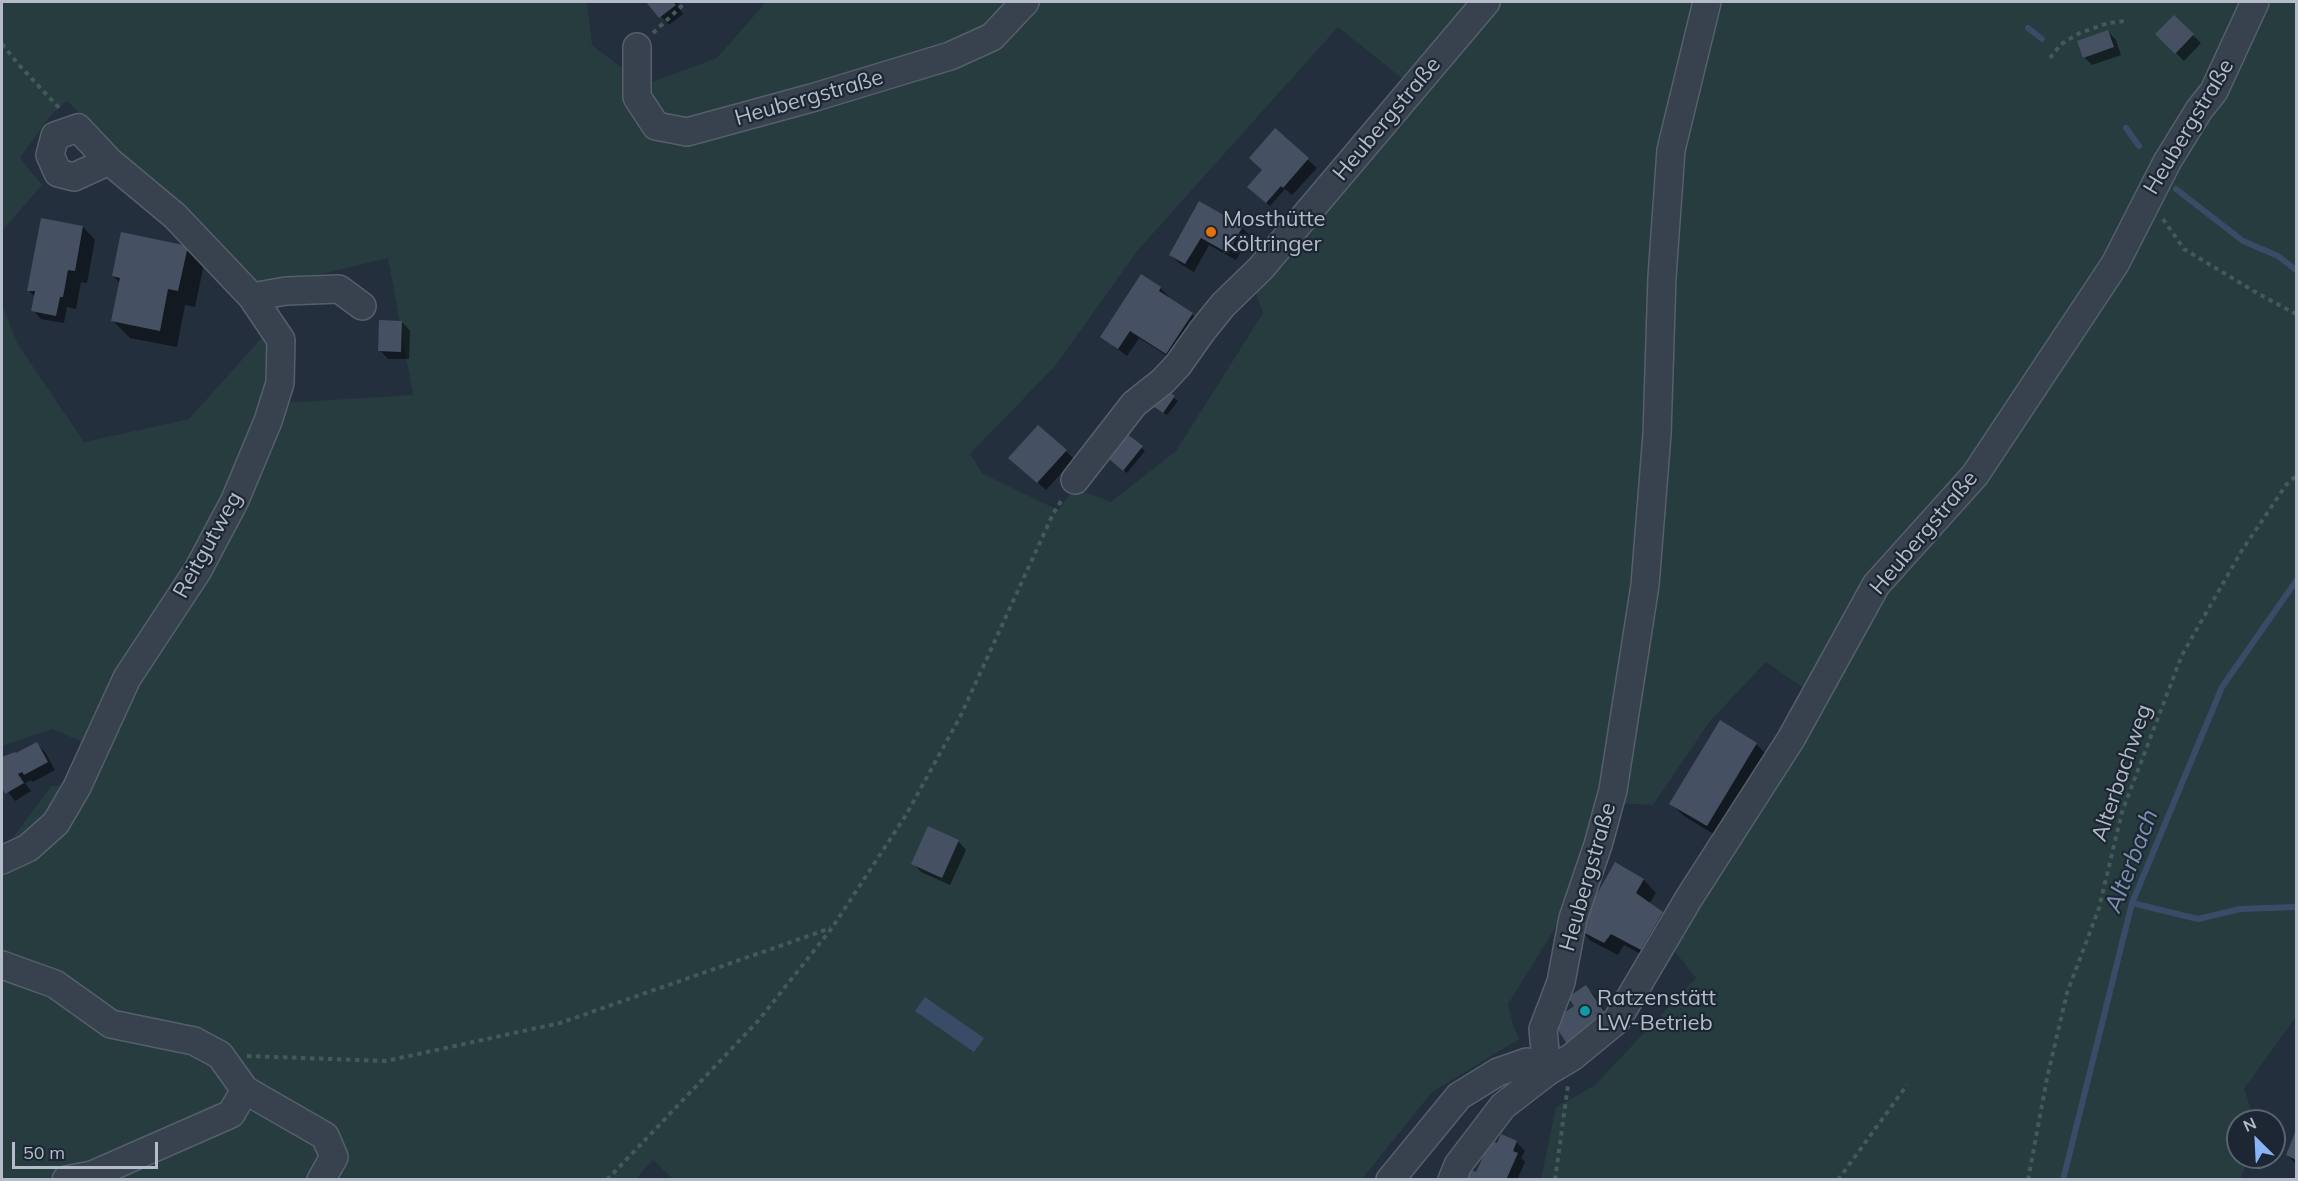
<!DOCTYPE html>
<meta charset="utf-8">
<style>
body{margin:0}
#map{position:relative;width:2298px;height:1181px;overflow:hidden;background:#242f3e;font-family:Mulish,sans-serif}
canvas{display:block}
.frame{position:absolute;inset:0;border:3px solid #b4bcc9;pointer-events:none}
.north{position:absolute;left:2226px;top:1109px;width:60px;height:60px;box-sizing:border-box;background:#1d2633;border:2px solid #59626f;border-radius:50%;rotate:336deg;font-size:16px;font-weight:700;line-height:24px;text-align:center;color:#b4bcc9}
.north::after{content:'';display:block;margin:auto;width:21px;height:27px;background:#8ab4f8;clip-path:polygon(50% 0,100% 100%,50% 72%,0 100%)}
.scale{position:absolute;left:12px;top:1142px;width:146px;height:27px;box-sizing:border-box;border:3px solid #b4bcc9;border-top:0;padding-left:8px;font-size:18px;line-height:21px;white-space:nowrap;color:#b4bcc9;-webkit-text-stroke:4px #1d2633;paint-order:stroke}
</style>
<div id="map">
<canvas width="2298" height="1181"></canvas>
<div class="frame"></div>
<div class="north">N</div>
<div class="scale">50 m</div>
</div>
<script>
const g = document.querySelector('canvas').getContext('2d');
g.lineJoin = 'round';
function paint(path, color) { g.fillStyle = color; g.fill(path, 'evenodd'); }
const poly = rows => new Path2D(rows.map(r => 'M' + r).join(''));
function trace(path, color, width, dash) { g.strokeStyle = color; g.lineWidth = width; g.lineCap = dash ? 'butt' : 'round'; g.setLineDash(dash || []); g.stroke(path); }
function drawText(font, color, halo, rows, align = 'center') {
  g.font = font + ' Mulish,sans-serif'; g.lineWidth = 4.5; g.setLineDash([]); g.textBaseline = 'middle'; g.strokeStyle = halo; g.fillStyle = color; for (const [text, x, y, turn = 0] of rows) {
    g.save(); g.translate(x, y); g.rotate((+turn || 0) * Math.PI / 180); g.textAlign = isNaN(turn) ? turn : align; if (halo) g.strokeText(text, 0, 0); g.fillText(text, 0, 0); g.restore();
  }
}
paint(poly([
 [2,2,587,2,592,45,644,85,717,58,766,2,2296,2,2296,1017,2244,1089,2255,1121,2238,1121,2238,1157,2249,1157,2240,1180,1541,1179,1556,1107,1594,1086,1696,978,1673,949,1821,700,1766,662,1710,721,1653,805,1613,803,1579,871,1557,925,1508,1004,1513,1025,1519,1039,1432,1092,1362,1179,674,1180,653,1160,635,1180,2,1179,2,853,51,786,74,785,92,746,52,729,2,746,2,304,17,343,84,442,189,419,266,333,282,403,413,395,388,258,258,289,67,101,50,116,20,158,42,185,2,231],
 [1338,27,1418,91,1253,285,1263,313,1176,451,1111,502,1075,488,1058,510,983,474,970,454,1055,366,1137,251]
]), '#263c3f');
paint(poly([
 [925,997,984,1038,974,1052,915,1011]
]), '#394c67');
paint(poly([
 [648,2,682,2,677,5,683,14,669,25],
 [2174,17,2201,43,2184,61,2157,34],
 [2108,32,2116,40,2121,55,2092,65,2084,57],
 [1275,130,1317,168,1292,195,1285,189,1270,206,1249,187,1264,170],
 [1200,203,1242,227,1250,236,1236,260,1209,245,1194,272,1179,263,1170,254],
 [83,227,95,240,87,283,81,282,76,309,67,307,64,323,41,319,33,310,35,297,28,290],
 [187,247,204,264,195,307,185,305,177,347,130,338,113,321,120,283,113,276],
 [1142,276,1160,288,1169,297,1167,298,1192,314,1200,322,1175,361,1139,338,1127,356,1102,337],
 [402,322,410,331,409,359,388,359,380,350],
 [1165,391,1178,401,1167,415,1158,409],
 [1142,448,1145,451,1127,473,1113,462],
 [1066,451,1074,459,1046,490,1019,466],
 [37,744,45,752,55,770,33,782,31,780,25,783,31,791,15,801,2,784,2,758,16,755],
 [1756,744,1769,757,1720,838,1684,816,1671,804],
 [958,841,966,850,950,885,921,872,913,863],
 [1616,864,1644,880,1656,893,1649,904,1675,926,1654,961,1624,945,1618,955,1591,941,1579,928],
 [1586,987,1594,995,1614,1025,1576,1007],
 [2296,1134,2296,1164,2287,1155],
 [1516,1142,1525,1151,1521,1158,1525,1162,1517,1180,1467,1180,1476,1174,1498,1145]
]), '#0007');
trace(poly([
 [2028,28,2042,39],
 [2126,128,2139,146],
 [2176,189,2243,241,2278,256,2296,270],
 [2132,903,2198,919,2240,909,2296,907],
 [2063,1180,2132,903,2222,687,2296,581]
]), '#394c67', 6);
paint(poly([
 [646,2,673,2,676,5,659,18],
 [2174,15,2194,34,2175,54,2155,34],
 [2108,30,2114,47,2083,58,2077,41],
 [1275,128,1309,158,1283,188,1281,186,1266,203,1247,187,1262,170,1249,158],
 [1199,201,1243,226,1228,253,1201,238,1185,264,1169,255],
 [41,218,83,226,75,271,68,270,63,297,60,297,56,316,31,311,35,291,27,291],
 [121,232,188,246,178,291,168,289,160,331,111,321,120,278,112,276],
 [1141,274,1161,287,1159,291,1193,313,1166,354,1130,331,1118,349,1100,337],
 [379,320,402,321,401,352,378,351],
 [1165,389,1175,396,1163,413,1153,406],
 [1038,425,1067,450,1037,483,1008,458],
 [1127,434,1143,446,1123,471,1108,458],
 [1720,720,1757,743,1707,826,1669,804],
 [37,742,48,762,24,775,22,772,18,774,24,783,5,794,2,787,2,757,15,752,16,753],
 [928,826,959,840,942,878,911,864],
 [1615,862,1644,879,1636,893,1663,912,1641,950,1611,934,1604,943,1577,929],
 [1586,985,1607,1016,1567,1044,1552,1021,1574,1006,1568,997],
 [2296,1130,2296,1160,2286,1155],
 [1501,1134,1517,1141,1513,1151,1518,1153,1506,1180,1465,1180,1470,1169,1476,1172,1491,1140,1497,1143]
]), '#455162');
const minor = poly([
 [637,47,637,97,656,126,687,132,815,97,950,56,992,37,1025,2],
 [252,297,286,291,339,289,362,306],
 [1075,480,1134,404,1163,381,1178,365,1202,331,1223,305,1261,268,1486,2],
 [2,860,28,848,56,823,77,787,127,678,198,570,235,500,268,421,280,383,281,340,252,297,175,216,109,161,78,128,55,136,50,155,58,173,74,177,109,161],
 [2,965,55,984,111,1024,194,1041,220,1055,245,1090],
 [1547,1072,1543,1029,1561,982,1573,918,1598,845,1613,790,1645,585,1657,434,1662,277,1671,150,1707,2],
 [66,1180,92,1175,231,1114,245,1090,325,1136,334,1157,321,1180],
 [1390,1180,1459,1096,1498,1072,1527,1062,1547,1072],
 [1452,1180,1458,1165,1503,1106,1547,1072,1572,1057,1617,1020,1689,898,1791,739,1876,585,1975,475,2115,264,2167,162,2199,110,2214,91,2255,2]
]);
trace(minor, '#565f6c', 30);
trace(poly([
 [653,33,686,2],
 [2,44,19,65,61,110],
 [2050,58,2061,44,2080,33,2108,23,2125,21],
 [2163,219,2184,249,2257,293,2296,314],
 [247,1056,386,1061,560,1023,831,928],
 [607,1180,758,1021,832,928,906,815,960,717,1053,514,1063,498],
 [1555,1180,1568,1085],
 [1838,1180,1907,1085],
 [2028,1180,2047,1078,2067,993,2099,908,2122,812,2182,655,2241,552,2286,485,2296,476]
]), '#44595c', 4, [4.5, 4.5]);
trace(minor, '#38414e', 27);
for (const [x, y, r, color] of [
 [1211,232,6,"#e8710a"],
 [1585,1011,6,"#0f9aa8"]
]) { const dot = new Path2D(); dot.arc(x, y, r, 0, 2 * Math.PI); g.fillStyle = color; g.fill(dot); trace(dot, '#1d2633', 2); }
drawText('22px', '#b4bcc9', '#1d2633', [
 ["Heubergstraße",809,98,-16],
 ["Heubergstraße",1387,119,-50],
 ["Heubergstraße",2189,127,-59],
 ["Heubergstraße",1924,533,-50],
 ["Reitgutweg",208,545,-61],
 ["Alterbachweg",2122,773,-71],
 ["Heubergstraße",1588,877,-74]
]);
drawText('22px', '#b4bcc9', '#1d2633', [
 ["Mosthütte",1223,219],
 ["Költringer",1223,244],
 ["Ratzenstätt",1597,998],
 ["LW-Betrieb",1597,1023]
], 'left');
drawText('italic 24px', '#7c92b1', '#1d2633', [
 ["Alterbach",2132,861,-69]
]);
</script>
